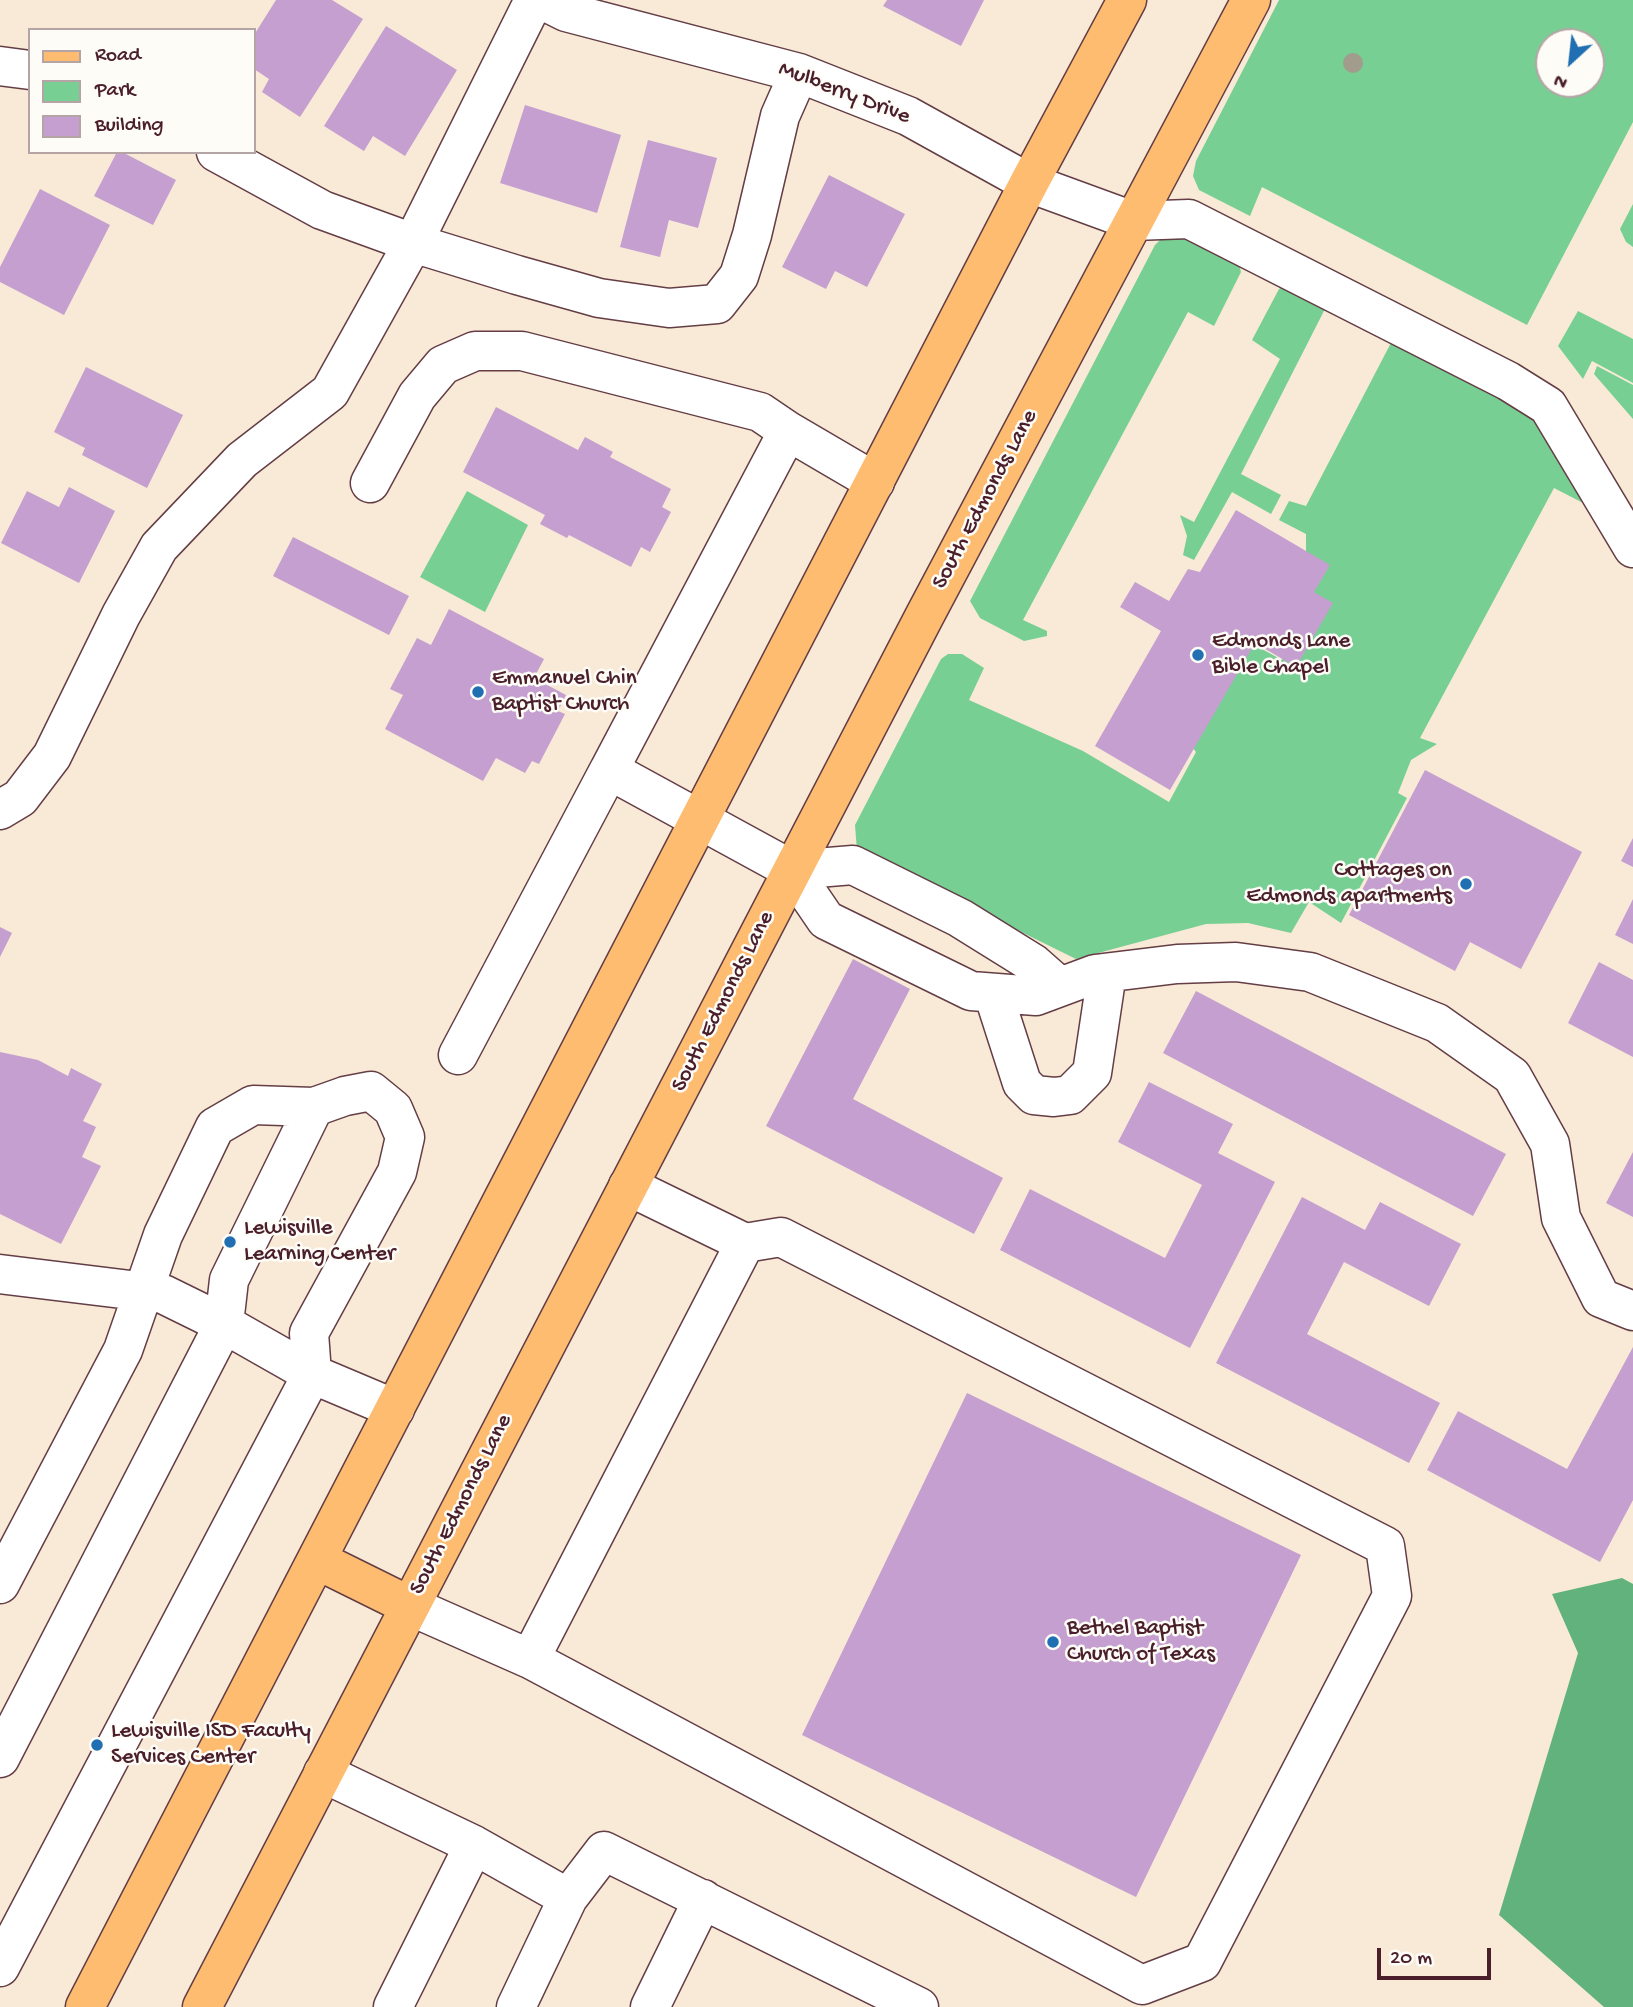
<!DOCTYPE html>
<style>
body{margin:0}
#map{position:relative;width:1633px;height:2007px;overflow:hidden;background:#f8ead6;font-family:"Gochi Hand",sans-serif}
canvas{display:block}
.legend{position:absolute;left:28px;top:28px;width:228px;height:126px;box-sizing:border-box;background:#fdfcf7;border:2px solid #b5a4a5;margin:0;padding:9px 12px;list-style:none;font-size:21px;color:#4a1f2b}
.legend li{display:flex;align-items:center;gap:14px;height:35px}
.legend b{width:35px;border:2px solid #b5a4a5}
.north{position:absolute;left:1535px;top:28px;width:70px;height:70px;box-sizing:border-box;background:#fdfcf7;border:2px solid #b5a4a5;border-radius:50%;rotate:207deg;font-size:19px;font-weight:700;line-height:28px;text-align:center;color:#4a1f2b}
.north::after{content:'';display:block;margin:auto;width:24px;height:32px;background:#1f6fb2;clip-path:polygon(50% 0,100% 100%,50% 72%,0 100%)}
.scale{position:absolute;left:1377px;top:1948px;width:114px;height:32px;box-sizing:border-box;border:4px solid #4a1f2b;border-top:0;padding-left:9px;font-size:21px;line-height:24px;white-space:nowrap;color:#4a1f2b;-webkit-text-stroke:5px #fdfcf7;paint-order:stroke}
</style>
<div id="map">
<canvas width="1633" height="2007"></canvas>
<ul class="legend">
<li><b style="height:9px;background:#fdbc70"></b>Road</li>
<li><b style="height:19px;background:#78cf93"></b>Park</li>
<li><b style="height:19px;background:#c49fcf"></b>Building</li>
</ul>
<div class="north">N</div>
<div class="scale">20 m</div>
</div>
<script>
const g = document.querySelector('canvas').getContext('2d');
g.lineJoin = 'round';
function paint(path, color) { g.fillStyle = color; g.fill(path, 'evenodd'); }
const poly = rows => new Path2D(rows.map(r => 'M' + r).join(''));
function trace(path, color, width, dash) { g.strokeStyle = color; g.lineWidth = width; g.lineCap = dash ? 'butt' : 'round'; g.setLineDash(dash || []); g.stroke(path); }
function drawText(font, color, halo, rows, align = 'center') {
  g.font = font + ' "Gochi Hand",sans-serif'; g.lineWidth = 5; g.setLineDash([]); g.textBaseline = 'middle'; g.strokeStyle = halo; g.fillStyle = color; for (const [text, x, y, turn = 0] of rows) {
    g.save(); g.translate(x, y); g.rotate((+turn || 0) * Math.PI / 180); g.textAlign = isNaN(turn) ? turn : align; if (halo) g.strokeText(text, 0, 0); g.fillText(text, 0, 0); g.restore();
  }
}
paint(poly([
 [1279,0,1633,0,1633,122,1527,325,1262,187,1250,216,1199,190,1193,176,1196,161],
 [1549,42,1591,42,1591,84,1549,84],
 [1633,204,1633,247,1626,242,1620,229],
 [1179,232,1238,260,1241,272,1214,326,1188,312,1023,620,1047,631,1047,636,1024,641,980,618,970,601,1155,245,1164,236],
 [1283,286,1326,307,1241,474,1281,495,1271,514,1232,492,1194,560,1183,555,1187,536,1180,515,1194,522,1280,359,1252,340,1279,289],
 [1578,311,1633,339,1633,383,1592,361,1583,379,1558,346],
 [1393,339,1497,393,1531,418,1567,458,1587,505,1554,488,1420,738,1437,744,1411,760,1398,793,1407,798,1341,923,1309,902,1291,933,1248,923,1206,924,1076,959,857,851,855,825,941,659,948,654,962,654,984,668,969,700,1083,751,1169,802,1196,752,1192,747,1253,644,1282,660,1306,592,1306,534,1279,520,1289,501,1306,506],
 [1597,366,1633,385,1633,419,1594,374],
 [467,491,528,525,485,612,420,577]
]), '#78cf93');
paint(poly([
 [1622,1578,1633,1584,1633,2007,1604,2007,1499,1915,1578,1653,1552,1594]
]), '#62b27d');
paint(poly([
 [276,0,332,0,363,19,300,117,262,92,269,79,254,69,254,35],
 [887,0,984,0,961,46,883,6],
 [386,26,457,70,405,156,373,136,364,151,324,126],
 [525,105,621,135,597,213,500,183],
 [648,140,717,158,698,228,669,220,660,257,620,247],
 [117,152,122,152,176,180,153,225,94,196],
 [829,175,905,214,867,287,835,271,826,289,782,267],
 [40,189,110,225,64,315,0,282,0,267],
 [86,367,183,415,147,488,82,455,85,448,54,432],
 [496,407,578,450,585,437,613,452,610,457,671,489,662,507,671,512,650,552,641,547,631,567,569,535,567,538,540,524,545,515,463,472],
 [69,487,115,511,79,583,1,543,27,491,59,507],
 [1236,510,1330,565,1314,592,1333,603,1296,667,1255,643,1170,790,1095,746,1161,631,1120,607,1135,582,1169,601,1188,569,1200,572],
 [293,537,409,596,389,635,273,576],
 [449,609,544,659,534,678,566,695,558,711,565,714,539,764,532,761,525,773,496,758,483,781,385,729,403,695,390,689,417,638,431,645],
 [1425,770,1582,852,1521,969,1470,942,1455,971,1349,915],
 [1633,838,1633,867,1621,861],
 [1633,899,1633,944,1615,935],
 [0,927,12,933,0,957],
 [853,959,910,989,853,1099,1003,1178,974,1234,766,1126],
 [1599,962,1633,980,1633,1057,1568,1023],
 [1196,991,1506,1154,1473,1216,1163,1053],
 [0,1052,38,1060,68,1076,71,1068,102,1084,83,1121,96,1127,82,1157,101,1166,61,1244,0,1214],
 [1149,1082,1233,1124,1218,1153,1275,1182,1190,1348,1000,1250,1030,1189,1165,1258,1202,1185,1118,1142],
 [1633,1152,1633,1217,1606,1203],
 [1302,1197,1365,1230,1380,1202,1461,1244,1429,1306,1344,1262,1307,1334,1440,1403,1409,1463,1216,1363],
 [1633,1347,1633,1500,1600,1562,1427,1470,1458,1411,1567,1469],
 [967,1393,1301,1555,1136,1897,802,1735]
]), '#c49fcf');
const minor = poly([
 [542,0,566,12,799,73,908,116,1029,183,1133,221,1189,219,1508,381,1548,406,1633,548],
 [0,66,30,70],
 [216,152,322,210,413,243,517,275,599,298,669,308,717,304,739,276,752,235,780,116,799,73],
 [875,482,788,431,609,770,792,870,826,920,971,991,1036,996,1095,974,1177,964,1236,962,1310,972,1437,1023,1512,1076,1550,1144,1561,1218,1601,1298,1633,1311],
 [370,483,417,396,443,365,475,351,522,351,760,412,788,431],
 [0,810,20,798,52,756,121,615,159,547,242,460,330,392,413,243,534,0],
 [792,870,853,865,960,918,1034,964,1060,987],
 [993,993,1022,1083,1034,1095,1054,1097,1070,1095,1092,1073,1107,973],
 [458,1055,609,770],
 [0,1274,163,1294,224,1324,312,1374,395,1409],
 [0,1584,123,1350,163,1235,215,1127,253,1105,314,1107,345,1096,371,1091,393,1109,405,1137,397,1172,309,1333,312,1374,0,1967],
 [410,1606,530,1659,745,1243,628,1186],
 [530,1659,1142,1985,1202,1962,1392,1596,1385,1546,781,1237,745,1243],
 [0,1758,224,1324,229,1280,314,1107],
 [323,1773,474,1845,568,1898,604,1851,919,2007],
 [393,2007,474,1845],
 [516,2007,568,1898],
 [650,2007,703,1899]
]);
const major = poly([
 [317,1560,410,1606],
 [85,2007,1029,183,1127,0],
 [202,2007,925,615,1251,0]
]);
trace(minor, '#643d45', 41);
trace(major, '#643d45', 41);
trace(minor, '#fff', 38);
trace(major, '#fdbc70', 38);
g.fillStyle = '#a19c8c';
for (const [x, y] of [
 [1353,63]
]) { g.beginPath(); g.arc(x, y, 10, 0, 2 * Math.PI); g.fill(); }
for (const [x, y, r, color] of [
 [1198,655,7,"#1f6fb2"],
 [478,692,7,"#1f6fb2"],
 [1466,884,7,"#1f6fb2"],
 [230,1242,7,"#1f6fb2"],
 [1053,1642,7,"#1f6fb2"],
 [97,1745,7,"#1f6fb2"]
]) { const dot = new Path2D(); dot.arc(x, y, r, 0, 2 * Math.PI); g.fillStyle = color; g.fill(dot); trace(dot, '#fdfcf7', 2.5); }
drawText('23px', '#4a1f2b', '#fdfcf7', [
 ["Mulberry Drive",844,94,21],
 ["South Edmonds Lane",986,500,-62],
 ["South Edmonds Lane",724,1002,-63],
 ["South Edmonds Lane",462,1505,-63]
]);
drawText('23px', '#4a1f2b', '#fdfcf7', [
 ["Edmonds Lane",1212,642],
 ["Bible Chapel",1212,668],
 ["Emmanuel Chin",492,679],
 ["Baptist Church",492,705],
 ["Cottages on",1452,871,"right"],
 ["Edmonds apartments",1452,897,"right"],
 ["Lewisville",244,1229],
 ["Learning Center",244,1255],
 ["Bethel Baptist",1067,1629],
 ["Church of Texas",1067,1655],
 ["Lewisville ISD Faculty",111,1732],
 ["Services Center",111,1758]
], 'left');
</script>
